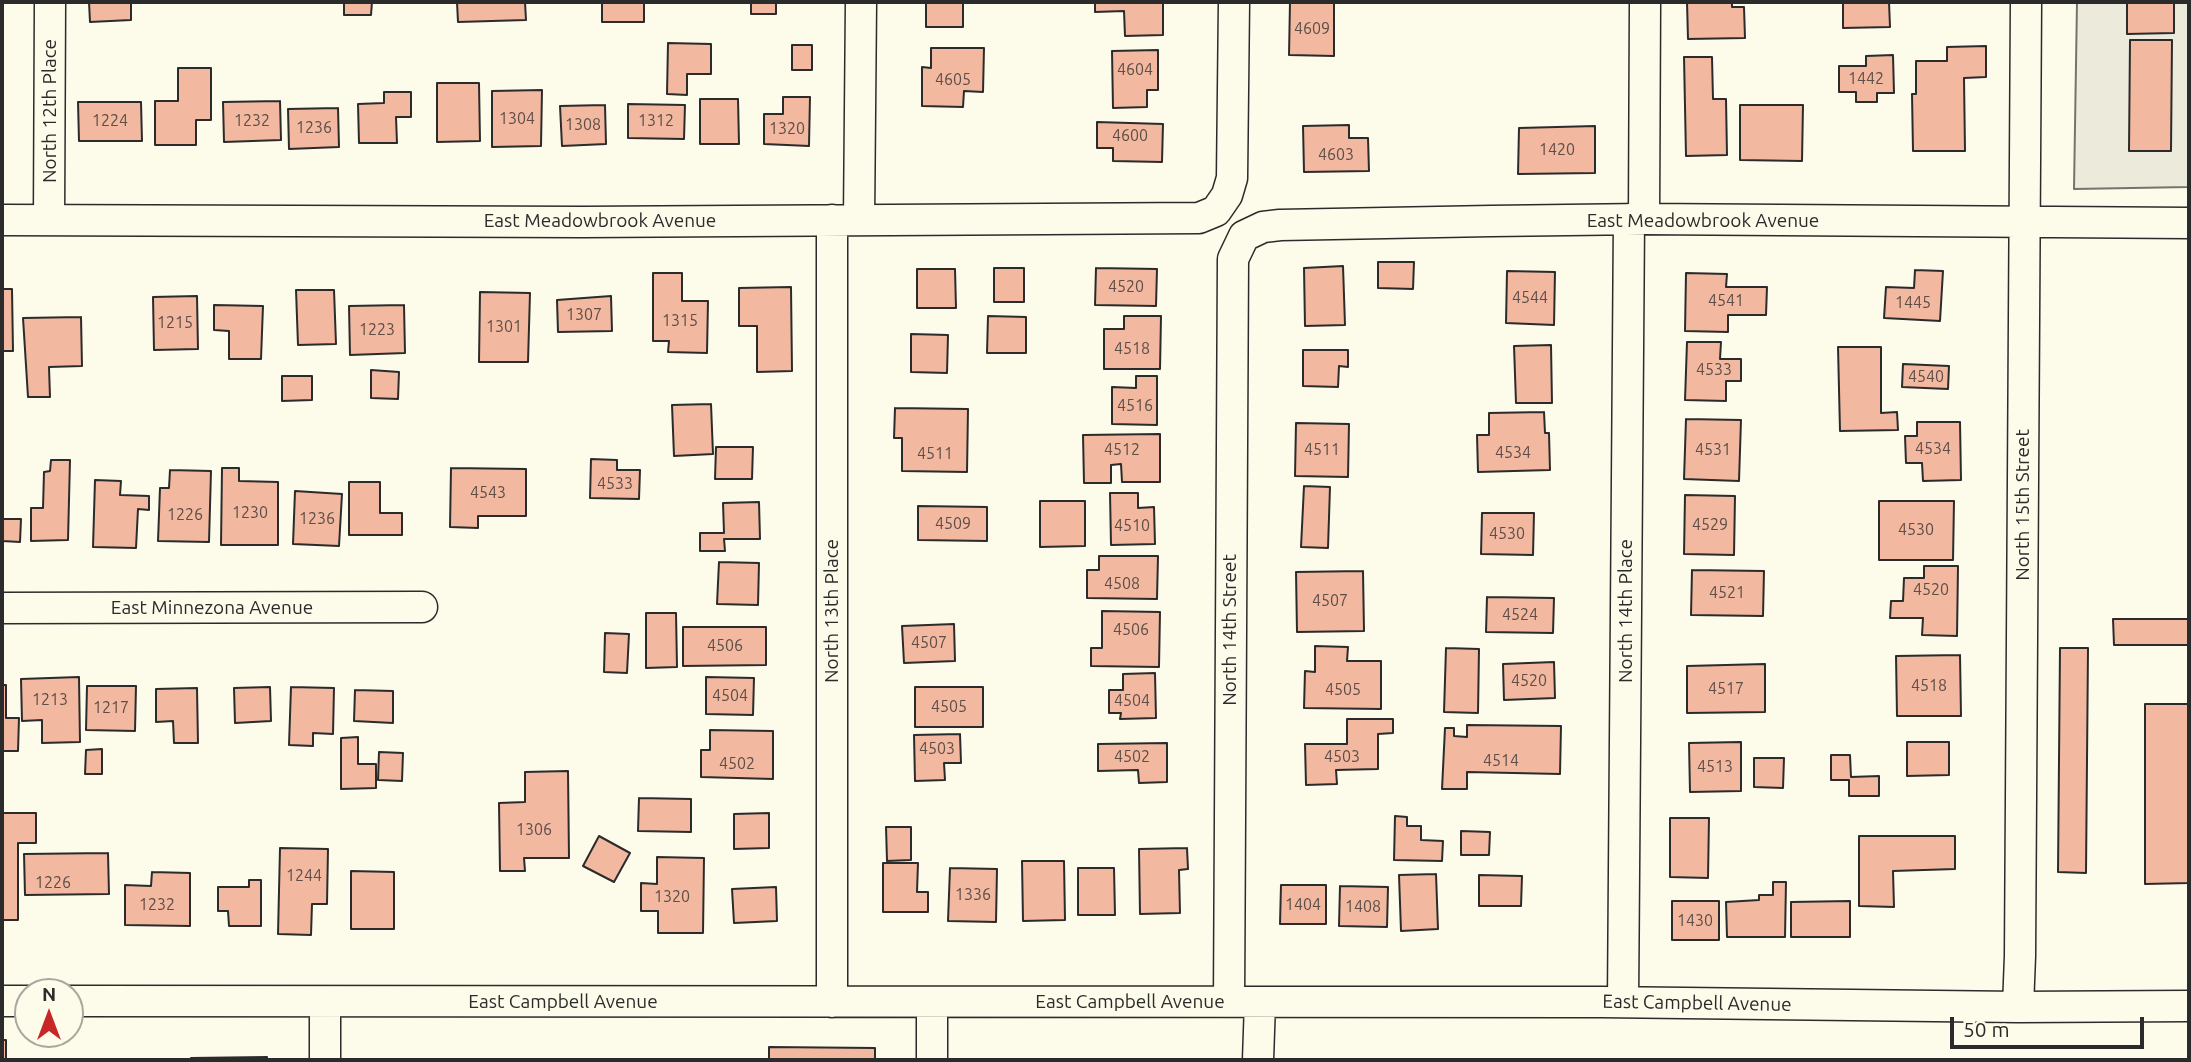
<!DOCTYPE html>
<style>
body{margin:0}
#map{position:relative;width:2191px;height:1062px;overflow:hidden;background:#fdfbea;font-family:Ubuntu,sans-serif}
canvas{display:block}
.frame{position:absolute;inset:0;border:4px solid #2b2b2b;pointer-events:none}
.north{position:absolute;left:14px;top:978px;width:70px;height:70px;box-sizing:border-box;background:#fdfbea;border:2px solid #a9a89e;border-radius:50%;rotate:0deg;font-size:19px;font-weight:700;line-height:28px;text-align:center;color:#2b2b2b}
.north::after{content:'';display:block;margin:auto;width:24px;height:32px;background:#c62828;clip-path:polygon(50% 0,100% 100%,50% 72%,0 100%)}
.scale{position:absolute;left:1950px;top:1017px;width:194px;height:32px;box-sizing:border-box;border:4px solid #2b2b2b;border-top:0;padding-left:9px;font-size:21px;line-height:24px;white-space:nowrap;color:#2b2b2b;-webkit-text-stroke:5px #fdfbea;paint-order:stroke}
</style>
<div id="map">
<canvas width="2191" height="1062"></canvas>
<div class="frame"></div>
<div class="north">N</div>
<div class="scale">50 m</div>
</div>
<script>
const g = document.querySelector('canvas').getContext('2d');
g.lineJoin = 'round';
function paint(path, color) { g.fillStyle = color; g.fill(path, 'evenodd'); }
const poly = rows => new Path2D(rows.map(r => 'M' + r).join(''));
function trace(path, color, width, dash) { g.strokeStyle = color; g.lineWidth = width; g.lineCap = dash ? 'butt' : 'round'; g.setLineDash(dash || []); g.stroke(path); }
function drawText(font, color, halo, rows, align = 'center') {
  g.font = font + ' Ubuntu,sans-serif'; g.lineWidth = 5; g.setLineDash([]); g.textBaseline = 'middle'; g.strokeStyle = halo; g.fillStyle = color; for (const [text, x, y, turn = 0] of rows) {
    g.save(); g.translate(x, y); g.rotate((+turn || 0) * Math.PI / 180); g.textAlign = isNaN(turn) ? turn : align; if (halo) g.strokeText(text, 0, 0); g.fillText(text, 0, 0); g.restore();
  }
}
const parking = poly([
 [2077,2,2189,2,2189,187,2074,189,2077,2]
]);
paint(parking, '#eceadb');
trace(parking, '#74746e', 2);
const building = poly([
 [89,2,131,2,131,20,90,22,89,2],
 [344,2,372,2,371,15,344,15,344,2],
 [457,2,525,2,526,20,458,22,457,2],
 [602,2,644,2,644,22,602,22,602,2],
 [751,2,776,2,776,14,751,14,751,2],
 [926,2,963,2,963,27,926,27,926,2],
 [1095,2,1163,2,1163,35,1125,36,1124,11,1095,12,1095,2],
 [1290,2,1334,2,1334,56,1289,55,1290,2],
 [1687,2,1732,2,1732,7,1744,7,1745,38,1688,39,1687,2],
 [1843,2,1889,2,1890,27,1843,28,1843,2],
 [2127,2,2174,2,2174,33,2127,34,2127,2],
 [2130,40,2172,40,2171,151,2129,151,2130,40],
 [668,43,711,44,711,74,687,74,687,95,667,94,668,43],
 [792,45,812,45,812,70,792,70,792,45],
 [1986,46,1986,77,1964,78,1965,151,1913,151,1912,94,1916,94,1916,61,1947,61,1947,47,1986,46],
 [931,48,984,48,983,92,964,91,963,107,922,106,922,67,931,68,931,48],
 [1158,50,1158,90,1147,90,1147,107,1113,108,1112,51,1158,50],
 [1893,55,1894,93,1877,93,1877,102,1856,102,1856,92,1839,92,1839,66,1866,66,1866,56,1893,55],
 [1684,57,1712,57,1713,99,1726,99,1727,155,1686,156,1684,57],
 [178,68,211,68,211,120,196,120,196,145,155,145,155,101,178,101,178,68],
 [437,83,479,83,480,141,437,142,437,83],
 [542,90,541,146,492,147,492,91,542,90],
 [384,92,411,92,411,117,396,117,397,143,359,143,358,104,384,103,384,92],
 [783,97,810,97,809,146,764,144,764,114,783,114,783,97],
 [700,99,738,99,739,144,700,144,700,99],
 [280,101,281,140,224,142,223,102,280,101],
 [78,102,141,102,142,141,79,141,78,102],
 [628,104,685,105,684,139,628,138,628,104],
 [605,105,606,144,562,146,560,106,605,105],
 [1740,105,1803,105,1802,161,1740,160,1740,105],
 [338,108,339,147,289,149,288,109,338,108],
 [1097,122,1163,124,1162,162,1113,161,1113,148,1097,148,1097,122],
 [1349,125,1349,138,1368,138,1369,171,1304,172,1303,126,1349,125],
 [1595,126,1595,173,1518,174,1519,128,1595,126],
 [1378,262,1414,262,1413,289,1378,288,1378,262],
 [1343,266,1345,325,1305,326,1304,268,1343,266],
 [994,268,1024,268,1024,302,994,302,994,268],
 [1096,268,1157,269,1156,306,1095,305,1096,268],
 [917,269,955,269,956,308,917,308,917,269],
 [1915,270,1943,271,1940,321,1884,318,1886,287,1914,288,1915,270],
 [1507,271,1555,272,1554,325,1506,323,1507,271],
 [653,273,682,273,682,301,708,301,707,353,668,352,669,341,653,341,653,273],
 [1686,273,1727,274,1726,287,1767,287,1766,315,1728,315,1728,332,1685,331,1686,273],
 [791,287,792,371,757,372,757,326,739,326,739,288,791,287],
 [2,289,12,289,13,351,2,351,2,289],
 [296,290,334,290,336,344,298,345,296,290],
 [480,292,530,293,528,362,479,362,480,292],
 [197,296,198,349,154,350,153,297,197,296],
 [611,296,612,331,558,332,557,300,611,296],
 [214,305,263,306,261,359,229,359,229,331,214,330,214,305],
 [404,305,405,353,350,355,349,306,404,305],
 [988,316,1026,317,1026,353,987,353,988,316],
 [1124,316,1161,316,1160,369,1104,369,1104,329,1124,329,1124,316],
 [81,317,82,366,49,367,50,397,28,397,23,318,81,317],
 [911,334,948,335,947,373,911,372,911,334],
 [1687,342,1721,342,1720,359,1741,359,1741,381,1726,381,1726,401,1685,400,1687,342],
 [1551,345,1552,403,1516,403,1514,346,1551,345],
 [1838,347,1881,347,1881,413,1897,412,1898,430,1840,431,1838,347],
 [1303,350,1348,350,1348,367,1339,366,1338,387,1303,386,1303,350],
 [1903,364,1949,366,1948,389,1902,387,1903,364],
 [371,370,399,372,398,399,371,398,371,370],
 [282,376,312,376,312,400,282,401,282,376],
 [1136,376,1157,376,1157,425,1112,424,1112,387,1136,388,1136,376],
 [711,404,713,454,674,456,672,405,711,404],
 [895,408,968,409,967,472,902,471,902,438,894,438,895,408],
 [1544,412,1545,433,1549,433,1550,470,1478,472,1477,435,1489,435,1489,413,1544,412],
 [1686,419,1741,420,1739,481,1684,479,1686,419],
 [1917,422,1960,422,1961,480,1923,481,1922,463,1906,463,1905,436,1917,436,1917,422],
 [1296,423,1349,424,1348,477,1295,476,1296,423],
 [1160,434,1160,482,1122,482,1121,464,1111,465,1111,483,1084,483,1083,435,1160,434],
 [716,447,753,447,752,479,715,479,716,447],
 [591,459,617,460,617,470,640,470,639,499,590,498,591,459],
 [51,460,70,460,68,540,31,541,31,508,43,508,44,472,50,471,51,460],
 [222,468,239,468,239,481,278,482,278,545,221,545,222,468],
 [451,468,526,469,526,516,478,516,478,528,450,527,451,468],
 [170,470,211,471,209,542,158,541,160,488,169,488,170,470],
 [95,480,121,481,120,495,149,496,149,510,138,509,136,548,93,547,95,480],
 [349,482,380,482,380,513,402,513,402,535,349,535,349,482],
 [1304,486,1330,487,1328,548,1301,547,1304,486],
 [295,491,342,494,339,546,293,544,295,491],
 [1110,493,1138,493,1138,508,1154,507,1155,544,1111,545,1110,493],
 [1685,495,1735,496,1734,555,1684,554,1685,495],
 [1040,501,1085,501,1085,546,1040,547,1040,501],
 [1879,501,1954,501,1953,560,1879,560,1879,501],
 [759,502,760,539,724,539,725,551,700,551,700,533,724,533,723,503,759,502],
 [918,506,987,507,987,541,918,540,918,506],
 [1482,513,1534,513,1533,555,1481,554,1482,513],
 [2,519,21,519,20,542,2,541,2,519],
 [1099,556,1158,556,1157,599,1087,598,1087,570,1099,570,1099,556],
 [719,562,759,563,758,605,717,604,719,562],
 [1924,566,1958,566,1957,636,1922,635,1923,618,1890,618,1891,601,1903,601,1904,578,1924,578,1924,566],
 [1692,570,1764,571,1763,616,1691,615,1692,570],
 [1363,571,1364,631,1297,632,1296,572,1363,571],
 [1487,597,1554,598,1553,633,1486,632,1487,597],
 [1102,611,1160,612,1159,667,1091,666,1091,648,1102,648,1102,611],
 [646,613,676,613,677,667,646,668,646,613],
 [2113,619,2189,619,2189,645,2114,645,2113,619],
 [954,624,955,661,904,663,902,626,954,624],
 [683,627,766,627,766,665,683,666,683,627],
 [605,633,629,634,627,673,604,672,605,633],
 [1315,646,1348,647,1347,661,1381,661,1381,709,1304,708,1305,671,1315,672,1315,646],
 [1446,648,1479,649,1478,713,1444,712,1446,648],
 [2060,648,2088,648,2086,873,2058,872,2060,648],
 [1960,655,1961,716,1897,716,1896,656,1960,655],
 [1554,662,1555,698,1504,700,1503,664,1554,662],
 [1765,664,1765,712,1687,713,1687,666,1765,664],
 [1155,673,1156,718,1120,719,1121,713,1109,713,1109,690,1123,690,1123,674,1155,673],
 [79,677,80,742,42,743,42,720,22,721,21,679,79,677],
 [706,677,754,678,753,715,706,714,706,677],
 [2,685,6,685,6,718,19,718,18,751,2,751,2,685],
 [87,686,136,686,135,731,86,730,87,686],
 [270,687,271,721,235,723,234,688,270,687],
 [291,687,334,688,333,734,313,733,313,746,289,745,291,687],
 [915,687,983,687,983,727,915,727,915,687],
 [197,688,198,743,174,743,173,721,156,722,156,689,197,688],
 [355,690,393,691,393,723,354,721,355,690],
 [2145,704,2189,704,2189,883,2145,884,2145,704],
 [1347,719,1393,719,1393,733,1378,734,1378,769,1336,770,1337,784,1306,785,1305,744,1347,744,1347,719],
 [1467,725,1561,726,1560,774,1467,772,1467,789,1442,789,1445,728,1454,728,1454,736,1467,737,1467,725],
 [710,730,773,731,773,779,701,777,701,750,710,750,710,730],
 [960,734,961,763,944,763,945,780,915,781,914,735,960,734],
 [358,737,358,764,376,764,376,788,341,789,341,738,358,737],
 [1741,742,1741,791,1690,792,1689,743,1741,742],
 [1907,742,1949,742,1949,775,1907,776,1907,742],
 [1167,743,1167,782,1139,783,1138,770,1098,771,1098,744,1167,743],
 [102,749,102,774,85,774,86,750,102,749],
 [379,752,403,753,402,781,378,780,379,752],
 [1831,755,1850,755,1851,777,1879,776,1879,796,1849,796,1849,780,1831,780,1831,755],
 [1754,758,1784,758,1783,788,1754,787,1754,758],
 [568,771,569,858,524,858,525,871,500,871,499,803,525,802,525,772,568,771],
 [639,798,691,799,691,832,638,831,639,798],
 [2,813,36,813,36,843,18,843,18,920,2,920,2,813],
 [769,813,769,848,734,849,734,814,769,813],
 [1395,816,1407,817,1407,826,1421,826,1421,840,1443,841,1442,861,1394,860,1395,816],
 [1670,818,1709,818,1708,878,1670,877,1670,818],
 [886,827,911,827,911,860,887,861,886,827],
 [1461,831,1490,832,1489,855,1461,855,1461,831],
 [599,836,630,853,614,882,583,866,599,836],
 [1859,836,1955,836,1955,869,1893,871,1894,907,1859,906,1859,836],
 [280,848,328,849,327,904,312,904,311,935,278,934,280,848],
 [1187,848,1188,869,1179,870,1180,913,1140,914,1139,849,1187,848],
 [108,853,109,894,25,895,24,854,108,853],
 [657,857,704,858,703,933,658,933,658,911,641,911,641,883,657,884,657,857],
 [1022,861,1064,861,1065,920,1023,921,1022,861],
 [883,863,918,863,917,892,928,892,928,912,883,912,883,863],
 [950,868,997,869,996,922,948,921,950,868],
 [1078,868,1114,868,1115,915,1078,915,1078,868],
 [351,871,394,872,394,929,351,929,351,871],
 [152,872,190,873,190,926,125,925,125,885,151,886,152,872],
 [1436,874,1438,929,1401,931,1399,875,1436,874],
 [1479,875,1522,876,1521,906,1479,906,1479,875],
 [249,880,261,880,261,926,229,926,228,911,218,911,218,887,249,887,249,880],
 [1773,882,1786,882,1785,937,1727,937,1726,902,1759,900,1759,895,1773,895,1773,882],
 [1281,885,1326,885,1326,924,1280,924,1281,885],
 [1340,886,1388,887,1387,927,1339,926,1340,886],
 [776,887,777,921,734,923,732,889,776,887],
 [1672,901,1719,901,1719,940,1672,940,1672,901],
 [1850,901,1850,937,1791,937,1791,902,1850,901],
 [2,1040,6,1040,6,1060,2,1060,2,1040],
 [769,1047,875,1048,875,1060,769,1060,769,1047],
 [267,1057,267,1060,191,1060,191,1058,267,1057]
]);
paint(building, '#f2b8a0');
trace(building, '#2b2b2b', 2);
const minor = poly([
 [1644,219,1645,2],
 [2,220,583,222,1199,218,1216,211,1227,195,1232,178,1234,2],
 [49,220,50,2],
 [859,220,861,2],
 [2,608,422,607],
 [2,1001,28,1001],
 [70,1001,1601,1002,2018,1007,2189,1006],
 [832,1002,832,220],
 [1229,1002,1233,259,1244,236,1263,227,1280,225,1491,221,1644,219,2189,223],
 [1623,1002,1629,219],
 [2018,1007,2020,956,2026,2],
 [325,1060,325,1002],
 [932,1060,932,1002],
 [1258,1060,1260,1002]
]);
trace(minor, '#2b2b2b', 33);
trace(minor, '#fdfbea', 30);
drawText('16px', '#5d4e48', null, [
 ["4609",1312,29],
 ["4604",1135,70],
 ["1442",1866,79],
 ["4605",953,80],
 ["1304",517,119],
 ["1224",110,121],
 ["1232",252,121],
 ["1312",656,121],
 ["1308",583,125],
 ["1236",314,128],
 ["1320",787,129],
 ["4600",1130,136],
 ["1420",1557,150],
 ["4603",1336,155],
 ["4520",1126,287],
 ["4544",1530,298],
 ["4541",1726,301],
 ["1445",1913,303],
 ["1307",584,315],
 ["1315",680,321],
 ["1215",175,323],
 ["1301",504,327],
 ["1223",377,330],
 ["4518",1132,349],
 ["4533",1714,370],
 ["4540",1926,377],
 ["4516",1135,406],
 ["4534",1933,449],
 ["4512",1122,450],
 ["4511",1322,450],
 ["4531",1713,450],
 ["4534",1513,453],
 ["4511",935,454],
 ["4533",615,484],
 ["4543",488,493],
 ["1230",250,513],
 ["1226",185,515],
 ["1236",317,519],
 ["4509",953,524],
 ["4529",1710,525],
 ["4510",1132,526],
 ["4530",1916,530],
 ["4530",1507,534],
 ["4508",1122,584],
 ["4520",1931,590],
 ["4521",1727,593],
 ["4507",1330,601],
 ["4524",1520,615],
 ["4506",1131,630],
 ["4507",929,643],
 ["4506",725,646],
 ["4520",1529,681],
 ["4518",1929,686],
 ["4517",1726,689],
 ["4505",1343,690],
 ["4504",730,696],
 ["1213",50,700],
 ["4504",1132,701],
 ["4505",949,707],
 ["1217",111,708],
 ["4503",937,749],
 ["4502",1132,757],
 ["4503",1342,757],
 ["4514",1501,761],
 ["4502",737,764],
 ["4513",1715,767],
 ["1306",534,830],
 ["1244",304,876],
 ["1226",53,883],
 ["1336",973,895],
 ["1320",672,897],
 ["1232",157,905],
 ["1404",1303,905],
 ["1408",1363,907],
 ["1430",1695,921]
]);
drawText('19px', '#2b2b2b', '#fdfbea', [
 ["North 12th Place",50,111,-90],
 ["East Meadowbrook Avenue",600,221],
 ["East Meadowbrook Avenue",1703,221],
 ["North 15th Street",2023,505,-90],
 ["East Minnezona Avenue",212,608],
 ["North 13th Place",832,611,-90],
 ["North 14th Place",1626,611,-90],
 ["North 14th Street",1230,630,-90],
 ["East Campbell Avenue",563,1002],
 ["East Campbell Avenue",1130,1002],
 ["East Campbell Avenue",1697,1003,1]
]);
</script>
